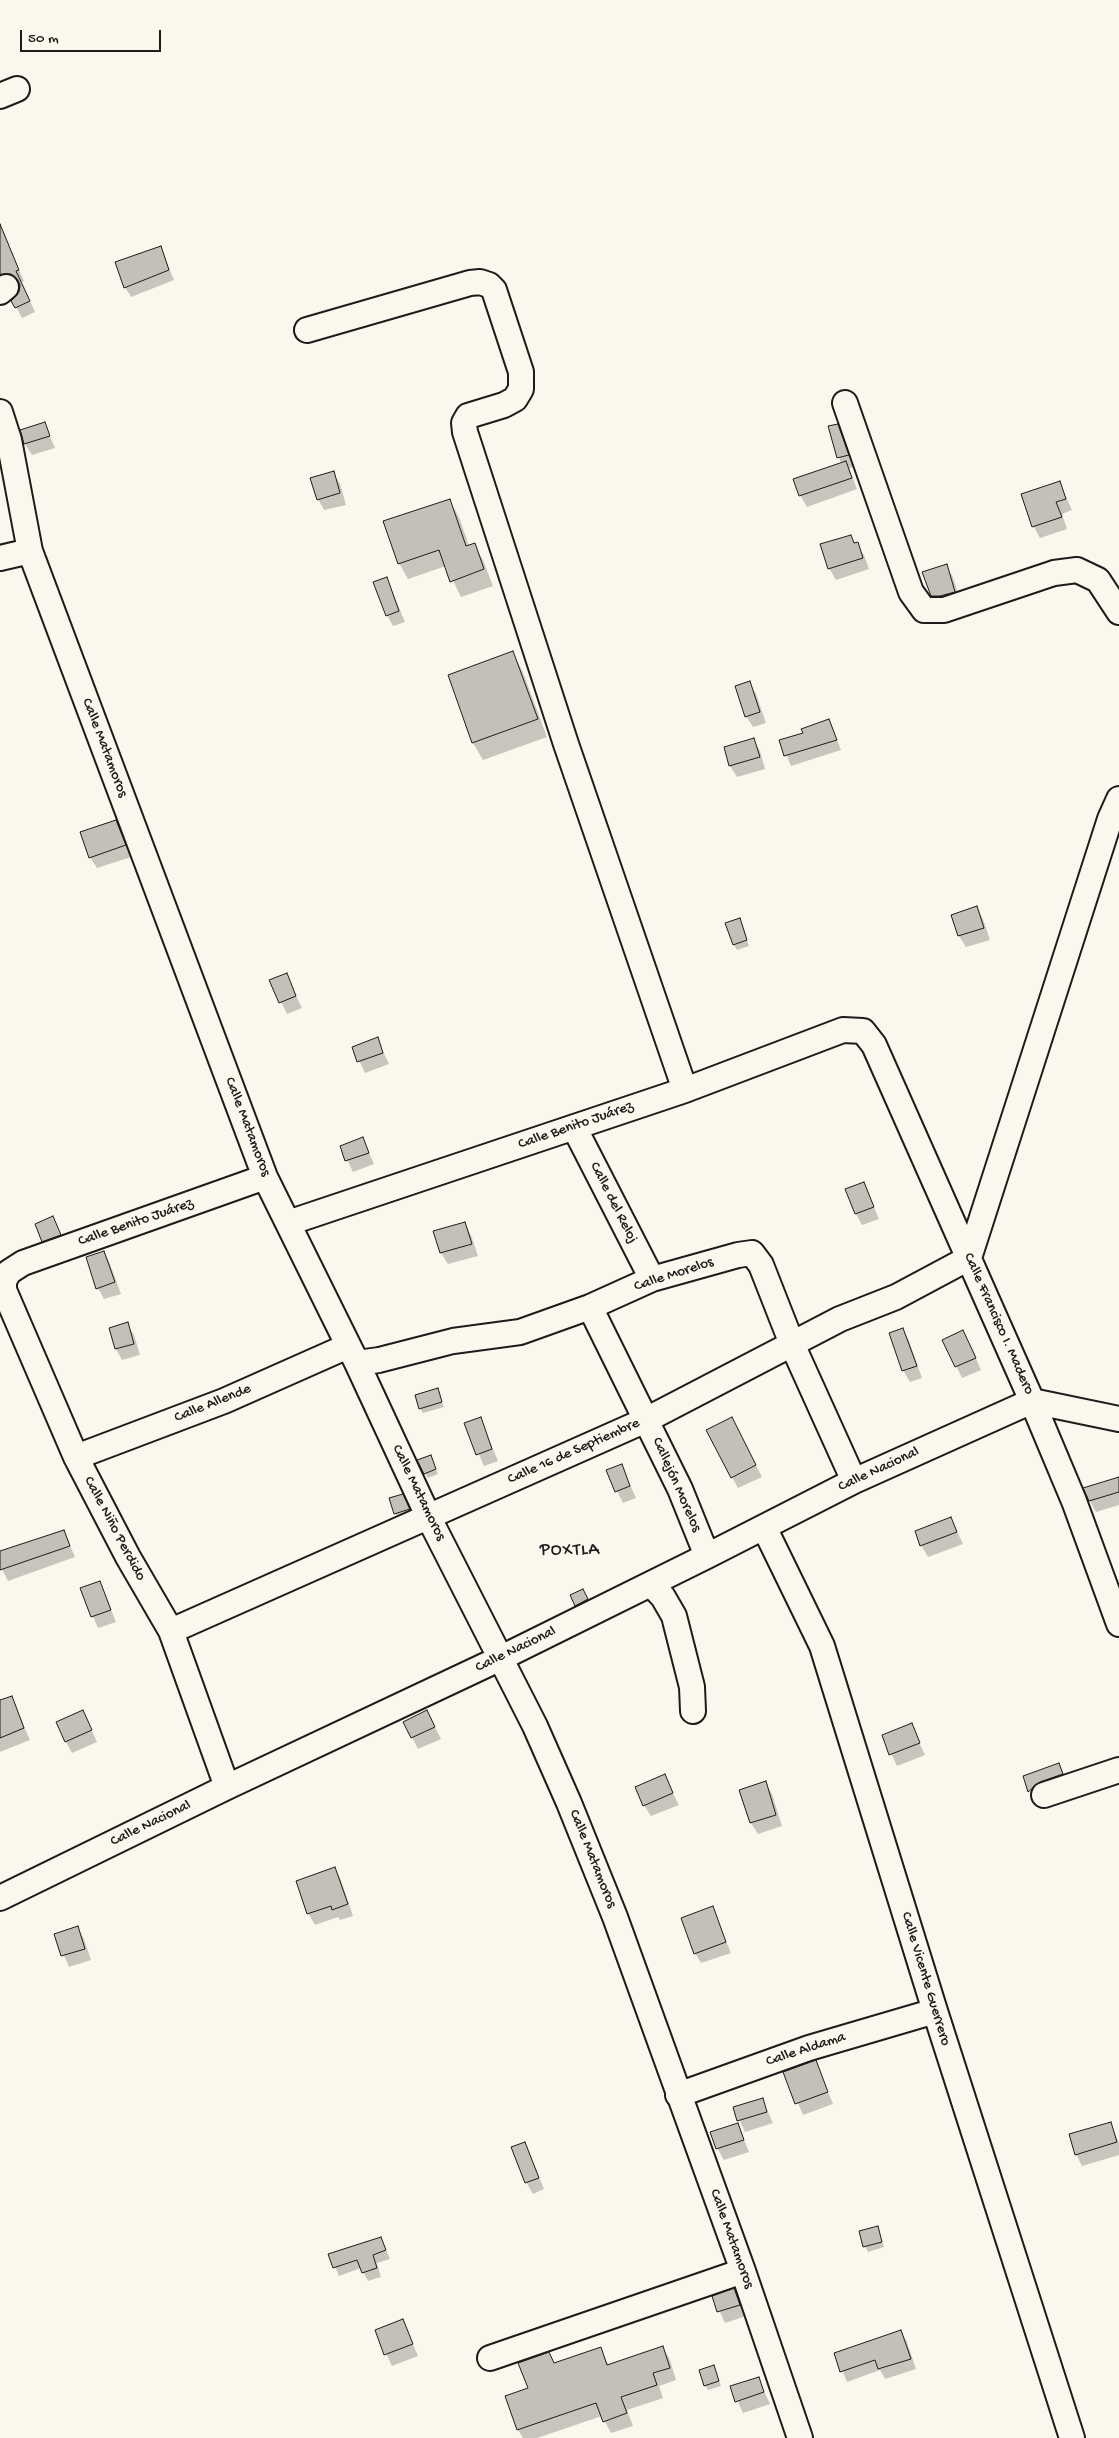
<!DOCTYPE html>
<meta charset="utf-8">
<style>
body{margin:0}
#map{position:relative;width:1119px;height:2438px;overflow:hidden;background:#fbf7ec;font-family:"Gochi Hand",sans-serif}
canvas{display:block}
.scale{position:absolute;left:20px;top:30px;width:141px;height:22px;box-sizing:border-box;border:2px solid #1c1c1c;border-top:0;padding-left:6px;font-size:15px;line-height:18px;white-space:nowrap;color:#1c1c1c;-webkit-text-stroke:4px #fbf7ec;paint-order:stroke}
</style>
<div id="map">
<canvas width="1119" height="2438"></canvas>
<div class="scale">50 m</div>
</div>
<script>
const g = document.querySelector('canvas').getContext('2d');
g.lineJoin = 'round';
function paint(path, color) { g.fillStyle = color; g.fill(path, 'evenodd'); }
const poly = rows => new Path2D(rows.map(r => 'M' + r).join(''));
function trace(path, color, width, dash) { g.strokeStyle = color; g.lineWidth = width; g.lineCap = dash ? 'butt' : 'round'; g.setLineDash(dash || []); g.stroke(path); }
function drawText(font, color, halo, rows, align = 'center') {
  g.font = font + ' "Gochi Hand",sans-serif'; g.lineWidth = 4; g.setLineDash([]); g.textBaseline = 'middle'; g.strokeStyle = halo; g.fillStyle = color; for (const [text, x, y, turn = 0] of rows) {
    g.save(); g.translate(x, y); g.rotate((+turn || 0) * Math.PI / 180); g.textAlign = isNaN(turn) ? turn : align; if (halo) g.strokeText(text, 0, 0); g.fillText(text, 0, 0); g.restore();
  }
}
paint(poly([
 [8,246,24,281,21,282,35,312,22,318,13,301,20,293,21,286,17,284,0,288,0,249],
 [160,248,174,280,131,297,125,287],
 [44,423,55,448,32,455,25,444,22,431],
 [837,425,844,436,854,467,849,468,857,489,807,507,800,495,841,463,829,427],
 [333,473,340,484,346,505,324,510,318,499],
 [1059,482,1072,510,1062,514,1067,529,1040,538,1034,527,1022,495],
 [450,501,459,517,469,546,474,544,483,560,493,586,461,597,446,566,408,579,399,563],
 [850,536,864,555,869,569,836,580,829,568],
 [946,566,953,577,961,603,939,607,932,596],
 [387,579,405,622,393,626,387,615],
 [512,653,522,670,547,737,483,760,473,743],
 [749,683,756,694,766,723,753,727,746,716],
 [829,720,841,750,791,766,781,741,804,734],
 [753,740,760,751,765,769,737,777,730,766],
 [116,821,131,857,97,868,90,857],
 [977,908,983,919,990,940,966,947,959,936,953,915],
 [742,925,749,946,737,950,734,945],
 [286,975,302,1008,287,1014,271,981],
 [377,1039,389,1064,365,1073,353,1047],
 [363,1139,374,1164,353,1172,341,1147],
 [864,1184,879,1219,862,1225,856,1214],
 [52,1218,66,1247,50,1252,44,1241],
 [465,1224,471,1235,478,1256,448,1264,441,1253,435,1232],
 [104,1252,110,1264,121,1294,104,1299,98,1288],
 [127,1324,134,1335,140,1355,122,1360,116,1349],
 [903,1329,909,1341,922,1378,910,1382,903,1370],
 [944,1340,969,1343,981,1370,962,1378],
 [437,1390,444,1407,423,1413,420,1408],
 [480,1418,498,1461,484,1466,466,1423],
 [738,1430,762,1477,738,1488,732,1477],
 [433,1461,438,1474,428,1478,425,1473],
 [621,1465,636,1498,623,1503,607,1471],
 [1119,1478,1119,1505,1096,1512,1090,1501],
 [405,1501,411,1514,398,1518,395,1513],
 [951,1519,963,1544,928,1557,921,1545],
 [64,1532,75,1557,8,1581,0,1565,0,1553],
 [100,1582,116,1622,98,1628,81,1589],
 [572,1595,586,1596,590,1605,579,1610],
 [11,1697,30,1740,0,1752,0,1701],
 [83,1712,97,1742,72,1753,66,1742],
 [433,1723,441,1739,418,1749,412,1737],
 [911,1725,925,1755,897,1766,883,1736],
 [1058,1765,1065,1776,1036,1802,1024,1777],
 [664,1776,679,1805,651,1816,644,1805],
 [765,1783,772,1794,782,1826,758,1834,751,1823,741,1791],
 [335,1869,341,1880,353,1916,340,1920,338,1917,315,1925,308,1913],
 [712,1908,731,1953,701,1963,695,1953],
 [77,1927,84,1939,91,1960,69,1967,55,1935],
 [815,2062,833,2104,803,2115,785,2073],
 [762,2099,773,2123,745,2132,734,2108],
 [1110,2123,1119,2143,1119,2155,1082,2166,1076,2154],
 [738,2125,749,2152,724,2160,717,2148],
 [525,2144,544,2189,533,2194,526,2182],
 [877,2227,884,2247,868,2252,865,2246],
 [381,2238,390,2259,377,2263,381,2277,368,2281,361,2268,339,2276,330,2255],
 [734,2290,746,2316,725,2323,713,2297],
 [403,2321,418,2356,392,2366,376,2331],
 [901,2331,907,2342,916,2369,885,2379,880,2370,847,2382,836,2354],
 [600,2348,609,2366,663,2348,670,2360,676,2380,659,2386,663,2398,627,2410,633,2426,611,2433,602,2416,537,2438,523,2438,518,2430,530,2389,549,2354,555,2364],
 [716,2372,721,2386,708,2390,705,2385],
 [758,2378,770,2404,743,2413,731,2387]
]), '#0003');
const building = poly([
 [0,224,19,270,16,271,30,301,15,308,11,301,19,292,20,285,17,279,11,274,0,275,0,224],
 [161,246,169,270,124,288,115,262,161,246],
 [45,422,50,436,24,444,20,430,45,422],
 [838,424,849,455,837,458,828,426,838,424],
 [846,461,852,478,799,496,793,479,846,461],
 [334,471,340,493,317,500,310,478,334,471],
 [1060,481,1066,499,1056,502,1062,517,1032,527,1021,494,1060,481],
 [450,499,466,546,475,543,484,569,450,582,439,550,398,564,383,521,450,499],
 [851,535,854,543,858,542,863,558,828,569,820,544,851,535],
 [947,564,955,592,940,596,931,596,922,572,947,564],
 [387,577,399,611,386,616,373,582,387,577],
 [513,651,538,719,472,743,448,675,513,651],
 [750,681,760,712,745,717,735,686,750,681],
 [829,719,837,740,784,756,779,740,803,733,801,729,829,719],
 [754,738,760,757,729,766,724,747,754,738],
 [116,820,126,845,89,858,80,832,116,820],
 [977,906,984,928,958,936,951,915,977,906],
 [740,918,747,940,733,945,725,923,740,918],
 [287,973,296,996,279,1003,269,980,287,973],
 [378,1037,383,1053,357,1062,352,1047,378,1037],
 [363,1137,369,1153,345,1161,340,1146,363,1137],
 [864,1182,874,1207,855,1214,845,1189,864,1182],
 [53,1216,61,1235,42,1242,35,1224,53,1216],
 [465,1222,472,1244,440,1253,433,1231,465,1222],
 [104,1251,115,1282,96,1289,86,1257,104,1251],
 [128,1322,134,1344,115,1349,109,1328,128,1322],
 [903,1328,917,1366,902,1371,889,1333,903,1328],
 [963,1330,976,1358,955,1367,942,1340,963,1330],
 [438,1388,442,1402,419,1409,415,1395,438,1388],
 [481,1417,492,1449,476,1455,464,1423,481,1417],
 [732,1417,756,1465,731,1478,706,1430,732,1417],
 [431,1455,436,1469,424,1474,417,1460,431,1455],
 [622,1464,630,1486,615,1492,606,1470,622,1464],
 [1119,1477,1119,1492,1089,1501,1083,1488,1119,1477],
 [403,1494,410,1509,394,1514,389,1498,403,1494],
 [951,1517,957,1532,920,1546,915,1531,951,1517],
 [64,1530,70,1546,0,1570,0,1551,64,1530],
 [100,1581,111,1610,91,1617,80,1588,100,1581],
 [583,1589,588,1599,575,1606,570,1595,583,1589],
 [12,1696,24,1728,0,1738,0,1700,12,1696],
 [83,1710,92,1730,65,1742,56,1722,83,1710],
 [427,1710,435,1727,411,1738,403,1722,427,1710],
 [912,1723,920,1743,889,1755,882,1735,912,1723],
 [1059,1763,1063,1774,1040,1782,1028,1792,1023,1776,1059,1763],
 [665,1774,673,1793,643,1806,635,1787,665,1774],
 [766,1781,776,1815,750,1823,739,1790,766,1781],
 [335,1867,348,1904,332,1910,331,1906,307,1914,296,1881,335,1867],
 [713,1906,726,1942,694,1954,681,1918,713,1906],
 [78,1926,85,1949,61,1956,54,1934,78,1926],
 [816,2060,828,2092,795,2104,783,2072,816,2060],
 [763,2098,767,2112,737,2121,733,2107,763,2098],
 [1111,2122,1117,2142,1075,2155,1069,2134,1111,2122],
 [738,2123,744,2140,716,2149,710,2132,738,2123],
 [525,2142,539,2178,525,2183,511,2147,525,2142],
 [878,2226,882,2242,863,2247,859,2231,878,2226],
 [381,2237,386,2250,373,2255,377,2268,362,2273,357,2260,333,2268,328,2254,381,2237],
 [734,2288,740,2305,717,2312,712,2296,734,2288],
 [403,2319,413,2344,384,2355,375,2330,403,2319],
 [901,2330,911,2359,878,2369,875,2360,840,2372,834,2353,901,2330],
 [663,2346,670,2368,653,2373,657,2385,621,2397,627,2413,603,2422,596,2403,517,2430,505,2396,528,2388,518,2363,549,2352,554,2363,601,2347,607,2365,663,2346],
 [714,2365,719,2381,704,2386,699,2370,714,2365],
 [759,2377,764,2392,735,2402,730,2386,759,2377]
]);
paint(building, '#c3c0b8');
trace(building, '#1c1c1c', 1);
const minor = poly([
 [0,96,17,89],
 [0,292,6,287],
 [307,330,470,283,480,282,489,285,494,290,521,372,521,389,515,399,504,405,468,416,464,423,465,432,566,744,685,1090],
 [845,403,911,592,924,610,944,610,1054,573,1077,570,1098,580,1119,612],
 [0,412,9,440,30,551,265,1177,357,1363,429,1518,535,1726,569,1803,615,1917,743,2271,800,2438],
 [0,558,30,551],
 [574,1127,652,1279],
 [288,1223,685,1090,843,1030,863,1031,874,1045,1032,1401,1074,1501,1119,1624],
 [590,1307,680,1489,707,1556],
 [357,1363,379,1360,453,1341,520,1332,590,1307,652,1279,738,1255,752,1253,761,1265,792,1344,854,1481],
 [76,1457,224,1401,348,1346],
 [764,1527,822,1646,935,2011,1072,2438],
 [651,1584,663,1597,674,1616,692,1687,693,1711],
 [171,1631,646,1420,840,1319,896,1297,969,1258,1110,819,1119,799],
 [227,1787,171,1631,128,1557,76,1457,4,1290,4,1281,9,1272,23,1263,265,1177],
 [1044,1795,1119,1770],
 [0,1898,227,1787,501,1658,707,1556,854,1481,1032,1401,1119,1419],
 [678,2095,809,2048,935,2011],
 [490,2358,743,2271]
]);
trace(minor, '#1c1c1c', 28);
trace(minor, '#fbf7ec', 24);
drawText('15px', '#1c1c1c', '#fbf7ec', [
 ["Calle Matamoros",104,748,69],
 ["Calle Benito Juárez",576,1126,-19],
 ["Calle Matamoros",247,1127,69],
 ["Calle del Reloj",613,1203,63],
 ["Calle Benito Juárez",136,1223,-19],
 ["Calle Morelos",674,1275,-18],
 ["Calle Francisco I. Madero",998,1324,66],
 ["Calle Allende",213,1404,-22],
 ["Calle 16 de Septiembre",574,1452,-24],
 ["Calle Nacional",879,1470,-25],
 ["Callejón Morelos",676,1485,66],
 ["Calle Matamoros",418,1493,64],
 ["Calle Niño Perdido",114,1529,62],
 ["Calle Nacional",516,1650,-26],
 ["Calle Nacional",151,1824,-26],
 ["Calle Matamoros",592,1859,68],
 ["Calle Vicente Guerrero",925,1979,73],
 ["Calle Aldama",806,2050,-18],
 ["Calle Matamoros",731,2239,70]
]);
g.letterSpacing = '1px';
drawText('18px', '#1c1c1c', '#fbf7ec', [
 ["POXTLA",570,1551]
]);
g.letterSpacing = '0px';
</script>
